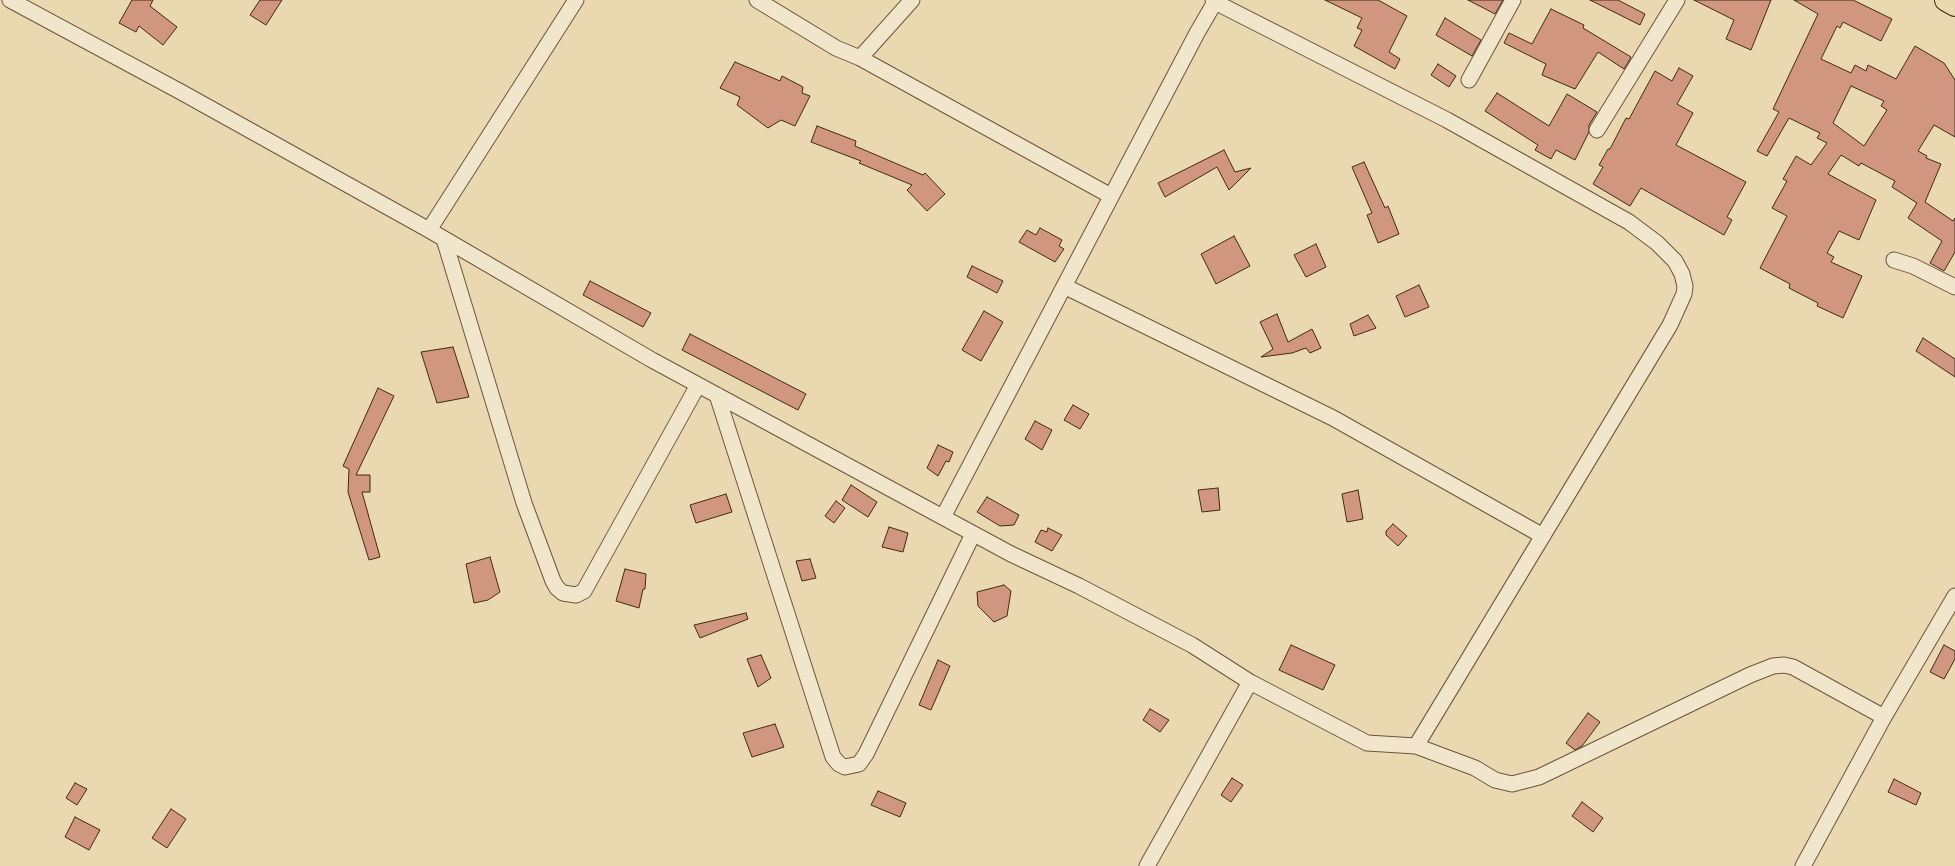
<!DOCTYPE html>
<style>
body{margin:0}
canvas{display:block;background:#ead8b0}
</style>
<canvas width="1955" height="866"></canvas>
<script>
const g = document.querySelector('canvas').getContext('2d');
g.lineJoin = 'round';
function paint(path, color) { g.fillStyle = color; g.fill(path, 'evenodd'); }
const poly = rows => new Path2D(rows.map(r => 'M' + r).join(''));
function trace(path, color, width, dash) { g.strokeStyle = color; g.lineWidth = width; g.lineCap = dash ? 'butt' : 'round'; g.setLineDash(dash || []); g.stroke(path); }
const building = poly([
 [132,0,153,0,150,6,177,27,163,45,139,26,136,32,119,23,132,0],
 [260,0,282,0,266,25,250,15,260,0],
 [1325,0,1378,0,1407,16,1389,52,1400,59,1395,69,1354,46,1362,30,1357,28,1362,18,1325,0],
 [1468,0,1503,0,1495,14,1468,0],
 [1590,0,1618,0,1645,14,1640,25,1590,0],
 [1694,0,1771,0,1751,50,1726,39,1734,20,1694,0],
 [1794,0,1853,0,1892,19,1881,41,1843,22,1840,28,1837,26,1821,59,1851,73,1855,65,1866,71,1868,65,1896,79,1915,46,1944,63,1955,80,1955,137,1934,125,1918,151,1927,156,1926,158,1941,164,1925,202,1953,221,1955,218,1955,252,1944,271,1930,263,1942,241,1908,218,1917,203,1892,187,1895,181,1861,163,1859,166,1841,155,1828,174,1876,200,1859,240,1839,231,1827,253,1834,257,1831,262,1862,276,1843,318,1817,306,1818,303,1789,288,1790,284,1760,268,1787,216,1772,208,1787,181,1783,179,1796,156,1811,165,1827,143,1817,138,1820,133,1789,118,1767,156,1757,151,1779,112,1773,109,1818,14,1794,0],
 [1851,86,1884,101,1881,106,1887,110,1864,146,1833,123,1851,86],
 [1551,9,1584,25,1583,28,1631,57,1624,69,1598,52,1575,89,1542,75,1546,64,1504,43,1509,33,1532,44,1551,9],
 [1445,18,1481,40,1472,56,1436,35,1445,18],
 [735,62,780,81,782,76,803,87,802,93,810,96,795,126,781,120,768,128,737,105,740,97,720,88,735,62],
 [1438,64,1456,76,1449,87,1431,75,1438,64],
 [1679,68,1693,76,1677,104,1693,113,1676,145,1746,182,1727,217,1732,220,1724,235,1641,188,1630,206,1593,184,1603,167,1599,165,1608,149,1610,149,1626,118,1629,119,1655,71,1672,81,1679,68],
 [1497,93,1549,126,1567,94,1597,112,1589,125,1589,132,1575,160,1556,150,1551,159,1535,150,1538,145,1485,111,1497,93],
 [817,126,856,141,855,146,923,175,925,173,945,194,927,211,907,190,912,185,859,163,861,161,811,142,817,126],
 [1224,150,1235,172,1251,168,1229,190,1217,167,1165,197,1158,183,1224,150],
 [1364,162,1385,208,1388,206,1399,234,1378,243,1367,215,1372,213,1352,167,1364,162],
 [1040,228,1062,240,1059,246,1064,249,1055,262,1019,242,1027,230,1036,235,1040,228],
 [1234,236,1250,266,1216,284,1201,254,1234,236],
 [1316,244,1326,267,1306,277,1294,255,1316,244],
 [972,266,1003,281,997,293,967,277,972,266],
 [590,281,651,313,643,327,583,295,590,281],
 [1419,285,1429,307,1405,317,1396,296,1419,285],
 [984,311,1003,322,981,361,962,350,984,311],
 [1277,314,1288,342,1312,329,1321,348,1310,353,1306,348,1292,353,1261,357,1273,349,1260,322,1277,314],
 [1368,315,1376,328,1354,336,1350,324,1368,315],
 [690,334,806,394,798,410,682,350,690,334],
 [1923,338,1955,359,1955,377,1916,351,1923,338],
 [453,347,469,397,437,403,421,352,453,347],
 [378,388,394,396,356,475,370,475,370,492,362,492,380,557,369,560,348,492,349,469,343,466,378,388],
 [1073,405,1089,414,1080,429,1064,420,1073,405],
 [1035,421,1052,430,1042,450,1025,439,1035,421],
 [938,445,953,452,949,462,946,461,938,476,927,468,938,445],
 [851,485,877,502,868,517,842,500,851,485],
 [1218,488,1220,510,1202,512,1198,490,1218,488],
 [1358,490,1363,519,1347,522,1342,494,1358,490],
 [726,494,732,512,696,523,690,505,726,494],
 [987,497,1019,515,1014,525,1000,526,977,512,987,497],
 [836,501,845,508,834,523,825,516,836,501],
 [1393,524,1407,536,1398,546,1386,535,1386,531,1393,524],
 [889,527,908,533,903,552,882,547,889,527],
 [1048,528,1062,535,1052,551,1035,542,1041,530,1047,532,1048,528],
 [490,557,500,592,488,600,474,603,466,564,490,557],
 [810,559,816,578,802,581,796,561,810,559],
 [625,569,646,574,645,589,643,589,639,608,616,601,625,569],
 [1004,585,1011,591,1007,616,994,622,978,606,977,592,1004,585],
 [746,613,748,619,700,638,694,625,746,613],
 [1291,645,1335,665,1323,690,1279,670,1291,645],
 [1944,645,1955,651,1955,659,1944,679,1930,672,1944,645],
 [761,655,771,678,758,687,747,659,761,655],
 [938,660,950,666,931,710,919,705,938,660],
 [1150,709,1169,720,1160,732,1143,720,1150,709],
 [1588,713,1600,722,1582,746,1575,750,1566,743,1588,713],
 [775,724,784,747,752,757,743,733,775,724],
 [1232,778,1243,785,1231,802,1221,795,1232,778],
 [1894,779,1921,793,1916,805,1888,792,1894,779],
 [75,783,87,789,77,805,66,798,75,783],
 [878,791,906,803,900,817,871,805,878,791],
 [1582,802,1603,818,1593,832,1572,816,1582,802],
 [171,809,186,819,167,848,152,838,171,809],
 [75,817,100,830,89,850,65,837,75,817]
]);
paint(building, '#d19680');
trace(building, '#402b13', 1);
const minor = poly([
 [10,0,181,92,429,230,652,360,1011,554,1079,586,1192,645,1250,682,1367,743,1416,746,1475,768,1495,780,1512,784,1539,777,1750,675,1773,666,1784,665,1793,667,1884,717],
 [757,0,836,48,860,58,1111,196],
 [1215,2,1447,120,1629,222,1657,243,1675,261,1682,274,1685,286,1684,294,1670,325,1416,746],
 [860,58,912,0],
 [1469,80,1513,0],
 [1597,130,1677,0],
 [429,230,576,0],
 [444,239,524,503,553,581,557,588,563,593,576,595,584,591,698,385],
 [1894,260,1913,266,1955,287],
 [1064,286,1333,418,1543,536],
 [717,395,833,757,839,764,845,767,859,764,866,754,973,534],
 [943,517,1197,33,1215,2,1213,0],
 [1147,866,1250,682],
 [1803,866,1884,717,1955,596]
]);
const trunk = poly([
 [1946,0,1955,5]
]);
trace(minor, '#6a563a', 17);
trace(trunk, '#402b13', 24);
trace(minor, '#f1e6cc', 15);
trace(trunk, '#ead8b0', 22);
</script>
